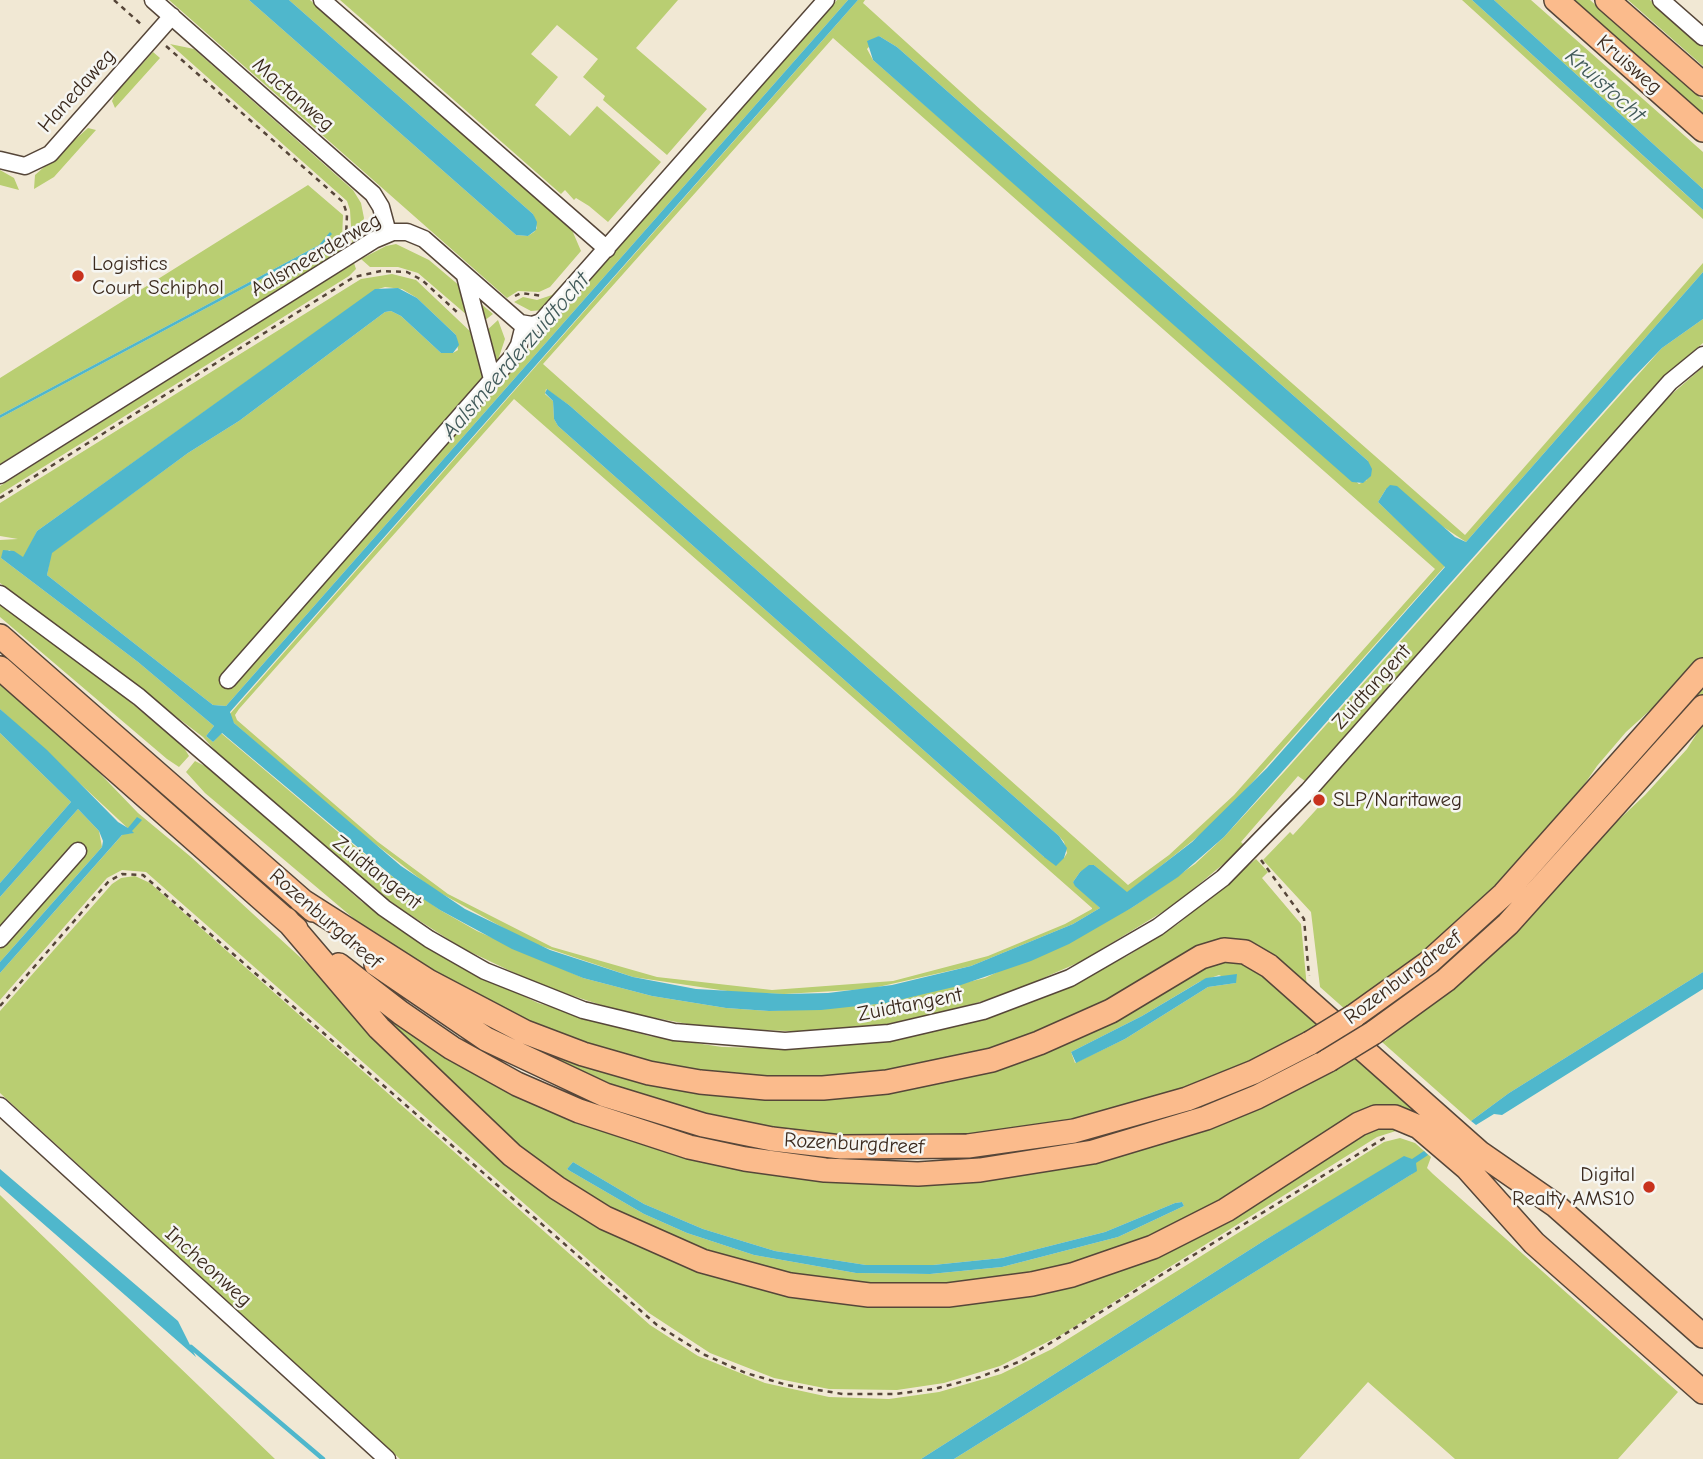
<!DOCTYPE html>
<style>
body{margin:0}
canvas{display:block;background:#f1e8d4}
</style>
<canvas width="1703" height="1459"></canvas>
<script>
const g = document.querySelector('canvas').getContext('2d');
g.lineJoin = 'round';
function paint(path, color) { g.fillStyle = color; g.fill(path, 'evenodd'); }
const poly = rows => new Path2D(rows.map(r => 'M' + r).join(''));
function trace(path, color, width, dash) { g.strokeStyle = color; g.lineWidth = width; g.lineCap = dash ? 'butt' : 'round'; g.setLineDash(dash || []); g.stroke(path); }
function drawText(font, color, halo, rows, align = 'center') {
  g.font = font + ' "Comic Neue",sans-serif'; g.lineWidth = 5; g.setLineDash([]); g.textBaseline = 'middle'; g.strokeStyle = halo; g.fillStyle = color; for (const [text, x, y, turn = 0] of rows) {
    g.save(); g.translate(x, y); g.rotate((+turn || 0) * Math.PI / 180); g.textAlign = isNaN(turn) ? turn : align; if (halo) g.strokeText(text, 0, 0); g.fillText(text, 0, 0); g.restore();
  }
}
paint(poly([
 [169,0,249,0,516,235,528,236,534,232,537,228,533,214,289,0,310,0,572,230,581,251,550,287,539,292,518,291,507,298],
 [340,0,678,0,636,48,707,109,667,155,603,100,605,96,583,77,598,59,557,25,531,54,558,77,535,105,570,136,597,106,661,162,608,222,589,206,576,198,574,200,565,190,561,194],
 [837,0,848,0,226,706,213,705,47,575,51,553,188,453,239,421,385,312,391,311,401,316,441,353,453,353,458,350,456,335,417,298,402,289,385,287,375,290,37,531,24,558,9,550,1,558,138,662,214,726,206,736,213,742,221,733,383,870,440,910,477,931,583,978,652,996,726,1008,769,1011,870,1005,985,978,1133,907,1195,864,1224,837,1284,772,1662,348,1703,319,1703,343,1662,378,1305,781,1298,776,1241,842,1245,846,1174,905,1082,961,1009,993,956,1009,883,1025,807,1032,704,1027,623,1012,542,986,462,948,398,907,346,867,218,754,203,737,0,583,0,540,18,539,0,536,0,503,361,279,392,274,416,280,474,335,484,333,498,320,505,339,497,363,281,629],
 [858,0,865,0,863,3,982,111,1465,535,1703,263,1703,272,1466,542,1386,489,1378,502,1445,566,1234,803,1210,827,1127,893,1094,865,1080,872,1073,882,1100,908,1073,924,971,966,869,989,784,994,734,992,633,977,529,942,433,889,347,822,234,723,229,715],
 [879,36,897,47,1368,461,1367,480,1359,484,873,60,867,49],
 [833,38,1435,569,1234,795,1169,855,1128,885,543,364],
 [546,389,569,405,1059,836,1064,842,1067,853,1064,858,1044,857,558,426,554,419,553,401,545,394],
 [514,399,1092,908,1092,909,1065,924,988,956,893,981,772,990,657,977,552,947,448,894,378,842,237,720,235,715,239,709],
 [1462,0,1472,0,1683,192,1703,210,1703,219],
 [1494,0,1531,0,1703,152,1703,189],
 [1570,0,1590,0,1703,100,1703,118],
 [1628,0,1650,0,1703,47,1703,66],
 [170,44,194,49,353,190,361,203,364,218,360,233,352,243,350,210,347,201],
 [153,52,160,58,115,108,112,101,115,94],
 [88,128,96,130,54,177,34,189,35,175],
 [0,170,14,178,19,190,0,185],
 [308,185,343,215,342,240,346,248,0,464,0,418,308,254,319,245,0,415,0,378],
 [396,244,429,260,493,314,484,321,475,322,418,273,398,267,370,267,361,259,386,246],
 [354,263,356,269,349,276,0,494,0,486],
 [580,265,575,275,543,310,531,311,514,302,523,297,537,300,552,295],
 [1703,367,1703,657,1679,684,1626,732,1597,766,1573,801,1512,871,1432,948,1348,1008,1385,1041,1645,795,1687,749,1703,724,1703,972,1509,1093,1471,1121,1320,987,1311,912,1263,860,1290,832,1293,835,1325,800,1318,793,1665,400],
 [0,604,118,692,183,746,189,756,179,767,167,759,0,617],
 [0,679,59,731,138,813,191,857,560,1196,816,1294,1081,1277,1351,1135,1381,1124,1420,1137,1399,1130,1377,1137,1061,1335,1000,1366,944,1383,897,1390,829,1389,774,1378,710,1353,649,1313,146,872,122,870,107,878,0,1000,0,973,123,834,133,833,0,709],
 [1703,683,1703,694,1572,842,1489,927,1448,964,1368,1023],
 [0,733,71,802,0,883],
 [195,761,207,767,362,902,446,959,538,1003,649,1036,722,1047,808,1049,886,1041,984,1019,1055,993,1129,955,1178,924,1256,859,1268,872,1262,878,1301,924,1307,988,1253,950,1169,971,1027,1042,880,1078,711,1078,534,1031,378,939,205,793,186,772],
 [78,809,99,831,102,847,0,962,0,949,83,854,71,847,0,928,0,897],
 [135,876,150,883,650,1325,698,1356,765,1383,829,1397,889,1399,939,1392,1001,1374,1052,1349,1384,1142,1400,1138,1415,1143,1431,1157,1427,1168,1433,1174,1678,1392,1618,1459,1455,1459,1368,1382,1299,1459,954,1459,1412,1174,1415,1167,1412,1159,1348,1191,1265,1240,921,1459,400,1459,0,1093,0,1011,112,884,121,878],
 [1211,960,1251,963,1451,1133,1401,1112,1227,1204,1077,1268,910,1291,729,1265,562,1185,385,1027,392,1018,615,1134,962,1180,1339,1067,1301,1034,1275,1052,1180,1092,1099,1116,983,1136,839,1138,753,1127,634,1096,495,1034,422,988,662,1080,940,1078],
 [1219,975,1236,983,1208,987,1125,1039,1075,1063,1071,1052,1142,1016,1199,982],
 [573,1162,644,1204,703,1229,775,1251,866,1265,933,1265,1002,1258,1105,1232,1175,1203,1182,1202,1184,1206,1118,1237,1002,1267,930,1274,856,1273,754,1255,687,1233,644,1214,570,1171,567,1169],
 [0,1195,275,1459,0,1459]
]), '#b9ce72');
paint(poly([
 [249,0,289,0,533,214,537,222,536,230,528,236,516,235],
 [848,0,858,0,230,712,234,723,401,866,465,909,550,950,633,977,696,989,784,994,828,993,892,985,971,966,1073,924,1100,908,1075,886,1073,882,1080,872,1089,865,1094,865,1127,892,1192,842,1267,768,1445,567,1378,502,1386,489,1390,485,1397,486,1455,537,1466,542,1703,272,1703,319,1662,348,1633,378,1224,837,1178,877,1133,907,1069,944,1031,961,958,986,886,1003,821,1010,769,1011,726,1008,652,996,583,978,512,949,440,910,405,887,222,733,213,742,206,736,214,726,138,662,1,558,3,550,14,551,23,557,37,531,375,289,398,288,417,298,456,335,459,345,453,353,441,353,401,316,391,311,385,312,239,421,188,453,52,553,47,575,213,705,226,706],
 [1472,0,1494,0,1703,189,1703,210],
 [879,36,897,47,1368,461,1372,469,1371,476,1363,483,1352,482,873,60,867,41],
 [330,232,332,234,319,248,308,254,0,418,0,415,319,245],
 [547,389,569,405,1059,836,1067,848,1064,858,1056,866,1044,857,558,426,554,419,553,401,545,393],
 [0,709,47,750,118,822,128,828,137,817,142,820,132,831,134,833,122,835,0,973,0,962,102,847,103,841,99,831,78,809,0,897,0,883,71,802,0,733],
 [1703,972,1703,989,1502,1115,1494,1114,1476,1125,1471,1121,1509,1093],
 [1237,974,1236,983,1208,987,1125,1039,1076,1063,1071,1052,1142,1016,1206,978],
 [1424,1151,1428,1155,1416,1163,1417,1171,954,1459,921,1459,1265,1240,1404,1156,1412,1159],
 [573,1162,644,1204,703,1229,775,1251,866,1265,933,1265,1002,1258,1105,1232,1175,1203,1182,1202,1184,1206,1118,1237,1002,1267,930,1274,856,1273,754,1255,687,1233,644,1214,570,1171,567,1169],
 [0,1169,178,1321,196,1357,0,1186]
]), '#4fb7cc');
trace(poly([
 [191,1347,323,1459]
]), '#4fb7cc', 4.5);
const minor = poly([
 [153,0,373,194,381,207,388,233],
 [322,0,607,249],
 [1661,0,1703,37],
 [0,160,25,166,50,154,172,16],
 [465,276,492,379],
 [0,475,374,240,393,232,407,232,424,239,520,323,532,325,541,322,826,0],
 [0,594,139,697,384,908,429,939,485,971,583,1010,674,1032,785,1041,889,1033,983,1011,1070,978,1158,927,1223,878,1308,791,1670,382,1703,355],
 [228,680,512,357,519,345,524,325],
 [0,939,78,851],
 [0,1106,387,1459]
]);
const highway = poly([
 [1556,0,1703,130],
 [1607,0,1703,84],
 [0,636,313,910],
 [0,668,296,929],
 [301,900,428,981,525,1032,583,1054,649,1073,700,1082,766,1088,823,1088,887,1082,992,1060,1039,1043,1111,1011,1201,957,1224,950,1245,952,1269,966,1480,1153,1555,1205,1703,1336],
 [286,919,379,1028,512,1155,557,1188,605,1218,702,1261,790,1285,869,1295,948,1295,1032,1284,1072,1275,1153,1247,1226,1210,1359,1124,1376,1117,1395,1117,1419,1127,1467,1168,1534,1243,1703,1392],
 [376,964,486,1039,605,1095,703,1125,772,1139,841,1147,968,1146,1074,1131,1187,1099,1254,1072,1310,1043],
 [339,965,401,1013,452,1048,517,1084,579,1111,689,1147,745,1159,825,1170,918,1174,980,1170,1093,1152,1206,1118,1257,1097,1329,1060],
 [1354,1016,1428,963,1504,894,1703,670],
 [1373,1033,1446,980,1508,924,1703,707]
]);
trace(minor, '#564639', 19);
trace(highway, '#564639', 26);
trace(poly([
 [114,0,143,26],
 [166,46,343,202,347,214,346,239],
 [515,296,521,293,543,296],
 [0,498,354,277,381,271,407,272,422,280,457,312],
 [1261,860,1304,919,1309,976],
 [0,1006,109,881,122,874,143,875,657,1325,705,1355,746,1373,787,1385,843,1394,895,1394,934,1389,980,1377,1021,1361,1386,1137]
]), '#564639', 2.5, [5, 5]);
trace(minor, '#fff', 16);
trace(highway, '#fbbb8c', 23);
const highwayBridge = poly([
 [1310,1043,1354,1016],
 [1329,1060,1373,1033]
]);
trace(highwayBridge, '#564639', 26, []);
trace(highwayBridge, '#fbbb8c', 23);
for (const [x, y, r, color] of [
 [78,276,7,"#c8321e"],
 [1319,800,7,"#c8321e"],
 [1649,1187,7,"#c8321e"]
]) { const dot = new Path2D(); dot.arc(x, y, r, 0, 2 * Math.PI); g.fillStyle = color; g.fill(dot); trace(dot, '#f6f6f2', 2.5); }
drawText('21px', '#3b2a1e', '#f6f6f2', [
 ["Kruisweg",1629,65,41],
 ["Hanedaweg",77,91,-48],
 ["Mactanweg",293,95,41],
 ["Aalsmeerderweg",316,255,-30],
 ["Zuidtangent",1372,687,-48],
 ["Zuidtangent",377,873,38],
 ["Rozenburgdreef",325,919,41],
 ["Rozenburgdreef",1403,978,-37],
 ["Zuidtangent",910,1005,-11],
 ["Rozenburgdreef",854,1144,3],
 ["Incheonweg",208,1267,42]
]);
drawText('21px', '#3b2a1e', '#f6f6f2', [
 ["Logistics",92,264],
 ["Court Schiphol",92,288],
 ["SLP/Naritaweg",1333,800],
 ["Digital",1635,1175,"right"],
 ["Realty AMS10",1635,1199,"right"]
], 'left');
drawText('italic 23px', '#425b5b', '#f6f6f2', [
 ["Kruistocht",1605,86,42],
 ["Aalsmeerderzuidtocht",516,356,-49]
]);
</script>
